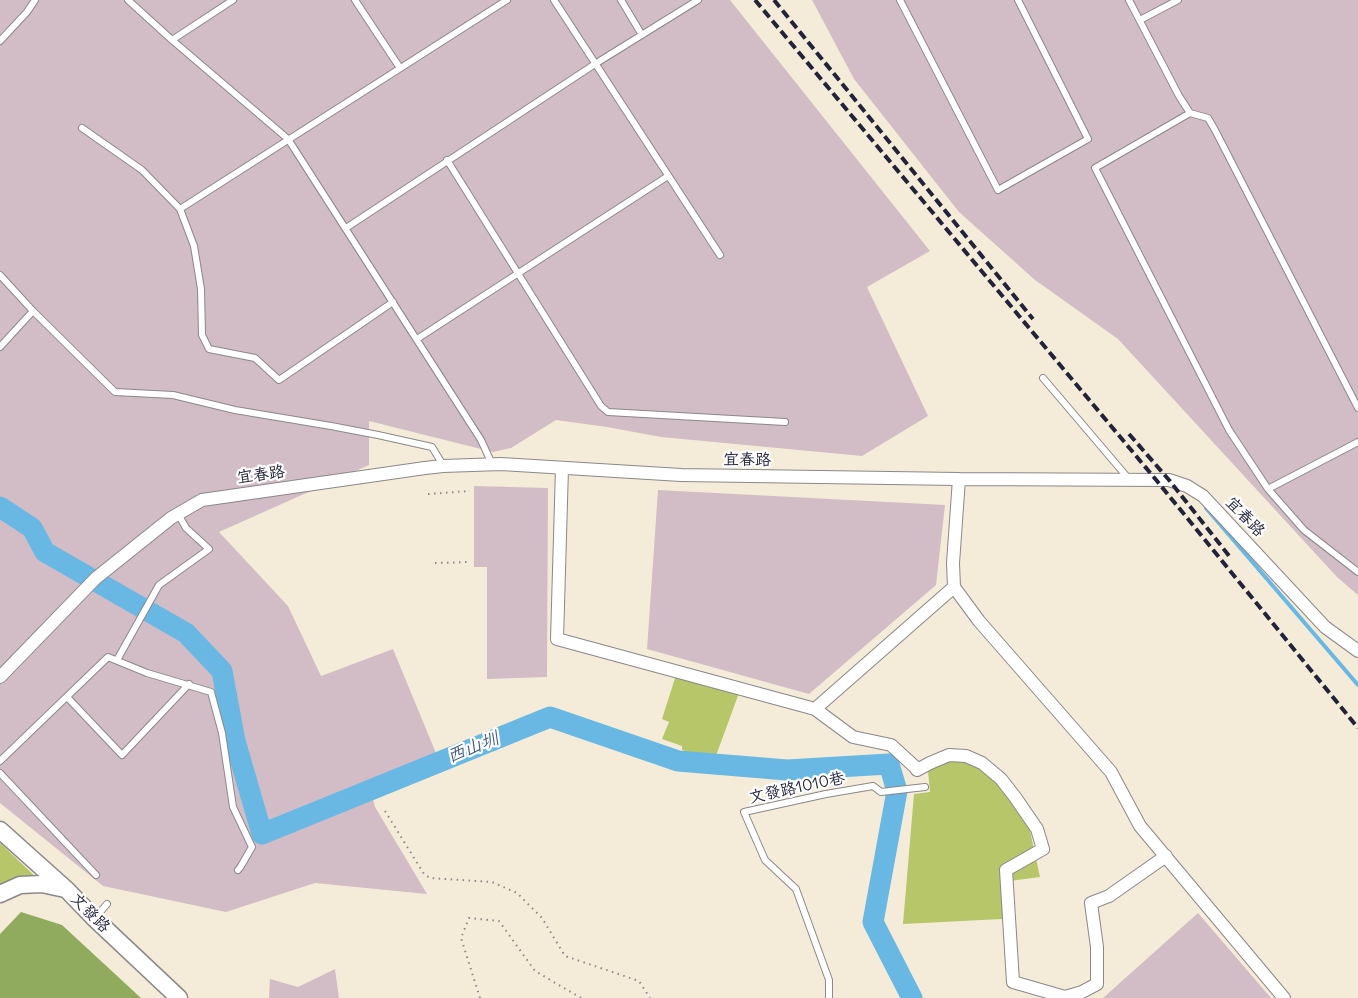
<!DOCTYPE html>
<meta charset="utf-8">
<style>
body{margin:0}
canvas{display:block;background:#f4ecd8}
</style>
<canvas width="1358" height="998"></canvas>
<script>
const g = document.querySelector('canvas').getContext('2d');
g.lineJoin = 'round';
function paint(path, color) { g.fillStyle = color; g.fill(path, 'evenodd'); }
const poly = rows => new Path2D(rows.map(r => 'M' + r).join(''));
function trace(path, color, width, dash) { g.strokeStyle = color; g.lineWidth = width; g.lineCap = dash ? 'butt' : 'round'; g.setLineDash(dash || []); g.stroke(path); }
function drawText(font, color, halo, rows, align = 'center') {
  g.font = font + ' Delius,"LXGW WenKai TC",sans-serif'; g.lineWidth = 4.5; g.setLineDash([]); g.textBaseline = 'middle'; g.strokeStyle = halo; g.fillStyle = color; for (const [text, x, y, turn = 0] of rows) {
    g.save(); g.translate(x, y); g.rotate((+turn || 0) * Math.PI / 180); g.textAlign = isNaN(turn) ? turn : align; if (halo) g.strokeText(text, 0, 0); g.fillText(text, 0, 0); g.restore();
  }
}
paint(poly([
 [0,0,730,0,930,251,867,287,928,416,862,456,661,437,607,427,556,420,511,448,493,452,369,421,369,465,219,532,288,606,321,676,393,649,438,758,369,784,375,807,427,894,315,883,226,912,103,886,0,803],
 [812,0,1358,0,1358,595,1337,577,1118,339,1035,280,959,212,854,79],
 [474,486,548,488,547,677,487,679,487,567,474,567],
 [658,490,945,505,936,585,809,694,647,649],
 [1198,913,1271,998,1103,998],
 [335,969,339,998,269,998,270,979,298,987]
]), '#d2bdc6');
paint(poly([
 [676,675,739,693,714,761,682,750,682,746,662,739,669,722,662,719],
 [955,759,968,761,985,769,1007,790,1029,826,1040,877,1002,882,1002,919,903,924,914,794,930,792,928,771,933,768],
 [0,843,40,881,0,888]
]), '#b6c669');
paint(poly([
 [21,912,62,925,141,998,0,998,0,934]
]), '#90ab5d');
trace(poly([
 [1206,508,1358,685]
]), '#69b8e3', 4);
trace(poly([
 [0,507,32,528,45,552,186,633,222,671,235,741,262,834,550,717,678,761,787,770,889,764,897,791,873,922,912,998]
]), '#69b8e3', 21);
const lane = poly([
 [128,0,172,40,288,139,481,440,492,464],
 [355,0,400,68],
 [554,0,720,255],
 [621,0,642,35],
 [900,0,998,190,1088,139,1018,0],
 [1129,0,1179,96,1190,113,1208,118,1215,130,1358,408],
 [1140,20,1178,0],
 [172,40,233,0],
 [0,41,27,12,35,0],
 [1190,113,1095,168,1229,430,1268,489,1304,530,1358,572],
 [82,128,142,170,180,209,507,0],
 [447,160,601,406,608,412,785,422],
 [180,209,194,246,201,289,202,335,209,349,255,358,279,380,393,302],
 [346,228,595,64,698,0],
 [0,275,33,311,115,392,173,395,235,410,331,426,378,435,432,447,443,465],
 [417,339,668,176],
 [0,347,33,311],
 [1043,378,1128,478],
 [1268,489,1358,442],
 [117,660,159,585,209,549,186,528,178,514],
 [67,697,122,755,189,684],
 [0,761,108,657,147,673,211,692,222,733,233,807,252,847,241,866,238,870],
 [0,773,96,875],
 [95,918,107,904],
 [829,998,829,980,796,889,765,860,744,812,826,794,873,786,881,792,925,787]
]);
const street = poly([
 [562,468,557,639,815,709,853,737,891,745,915,767,917,770,930,763,949,755,966,756,982,763,1001,779,1015,797,1037,829,1043,849,1006,870,1013,982,1065,997,1082,992,1097,984,1097,947,1091,903,1109,896,1166,856],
 [959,479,953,563,954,587,979,621,1111,772,1140,826,1284,998],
 [0,677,96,578,171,518,202,500,425,468,443,466,501,464,681,475,959,479,1169,480,1187,486,1203,496,1325,627,1358,651],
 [815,709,954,587]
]);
const secondary = poly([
 [0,830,67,890,94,918,179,998],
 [0,894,20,885,42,884,65,889]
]);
trace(lane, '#8b878a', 8);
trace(street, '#8b878a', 14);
trace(secondary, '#8b878a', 19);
trace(poly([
 [428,494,470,491],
 [435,563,469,562],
 [385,811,424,874,430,878,492,882,517,893,542,918,565,956,639,981,650,998],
 [480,998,461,938,469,918,499,921,535,971,581,998]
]), '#8b878a', 2, [1.5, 4.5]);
trace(lane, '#fff', 6);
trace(street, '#fff', 12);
trace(secondary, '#fff', 16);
trace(poly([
 [755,0,1157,481,1358,728],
 [774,0,1033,319],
 [1129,434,1169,480,1230,557]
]), '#22223b', 4, [9, 4.5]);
drawText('16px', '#22223b', '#fff', [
 ["宜春路",747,460,1],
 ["宜春路",261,475,-8],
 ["宜春路",1245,517,46],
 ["文發路1010巷",797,788,-12],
 ["文發路",90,913,45]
]);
drawText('italic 18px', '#3e5e7e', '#fff', [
 ["西山圳",473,748,-22]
]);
</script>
